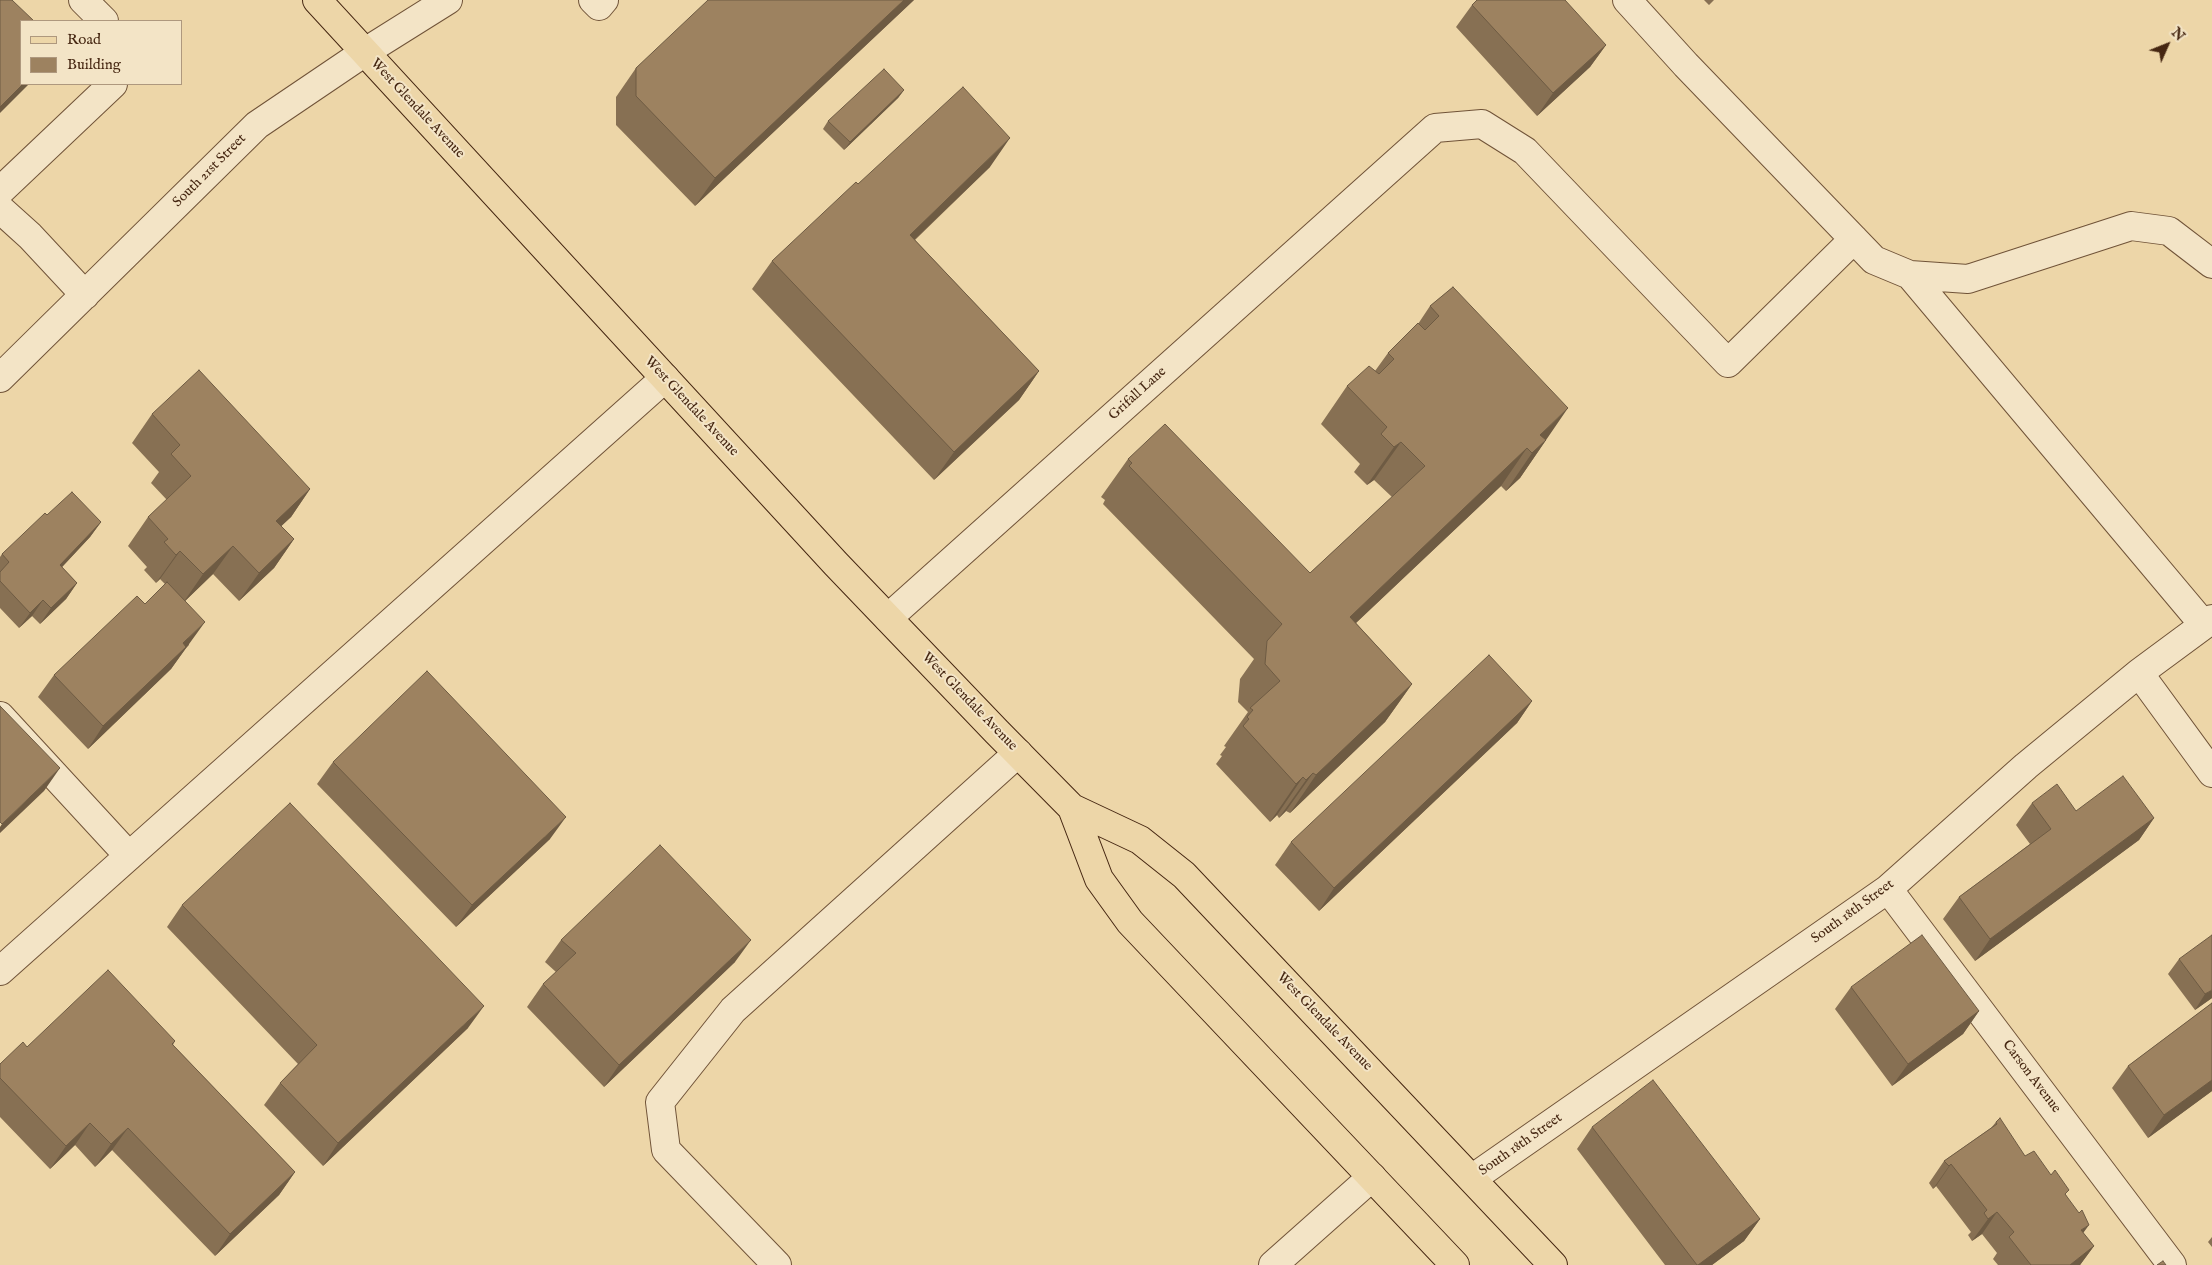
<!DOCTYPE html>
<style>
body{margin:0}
#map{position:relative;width:2212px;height:1265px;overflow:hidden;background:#edd6a8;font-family:"IM FELL English",serif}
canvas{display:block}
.legend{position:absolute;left:20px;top:20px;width:162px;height:65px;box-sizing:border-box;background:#f3e4c6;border:1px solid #ae987e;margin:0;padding:6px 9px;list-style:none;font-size:15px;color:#462712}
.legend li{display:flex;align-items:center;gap:10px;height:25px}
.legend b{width:25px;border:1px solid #ae987e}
.north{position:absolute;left:2142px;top:20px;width:50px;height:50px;-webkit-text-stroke:4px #f3e4c6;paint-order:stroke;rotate:46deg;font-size:14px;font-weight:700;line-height:20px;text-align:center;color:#462712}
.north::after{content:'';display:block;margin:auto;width:18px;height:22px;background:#462712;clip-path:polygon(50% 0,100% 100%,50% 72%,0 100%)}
</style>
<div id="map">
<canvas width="2212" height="1265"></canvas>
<ul class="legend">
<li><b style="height:6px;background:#edd6a8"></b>Road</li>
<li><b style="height:14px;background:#9d8260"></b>Building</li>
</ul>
<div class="north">N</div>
</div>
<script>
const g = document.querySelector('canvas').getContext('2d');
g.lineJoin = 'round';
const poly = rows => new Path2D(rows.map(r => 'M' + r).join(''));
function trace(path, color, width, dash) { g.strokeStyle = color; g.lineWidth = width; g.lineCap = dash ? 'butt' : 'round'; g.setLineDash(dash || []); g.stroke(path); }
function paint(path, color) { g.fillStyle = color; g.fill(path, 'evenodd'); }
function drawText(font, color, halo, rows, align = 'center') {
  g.font = font + ' "IM FELL English",serif'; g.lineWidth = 4; g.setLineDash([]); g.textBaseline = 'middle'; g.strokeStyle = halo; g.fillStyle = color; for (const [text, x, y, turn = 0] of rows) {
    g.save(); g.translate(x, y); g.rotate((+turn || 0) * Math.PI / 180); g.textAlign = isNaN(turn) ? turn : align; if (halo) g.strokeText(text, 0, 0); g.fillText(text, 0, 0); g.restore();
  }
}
const minor = poly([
 [83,0,104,21],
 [593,0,599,6,604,0],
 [1627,0,1686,65,1874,260,1910,275,1968,279,2131,226,2169,231,2212,264],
 [0,191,113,84],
 [0,209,30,236,85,295],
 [1910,275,2204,625],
 [0,378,257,125,365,52,448,0],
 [888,618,1435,128,1482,124,1525,151,1728,363,1854,239],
 [2139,673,2212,773],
 [0,716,129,856],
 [1888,889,2172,1265],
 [0,971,665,378],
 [1473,1178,1888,889,2026,766,2139,673,2212,619],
 [777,1265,666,1150,660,1102,733,1010,1018,753],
 [1273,1265,1372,1177]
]);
const major = poly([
 [317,0,836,564,997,732,1072,808,1140,840,1184,875,1553,1265],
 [1072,808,1099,879,1130,922,1455,1265]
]);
trace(minor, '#705338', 30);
trace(major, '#462712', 30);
trace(minor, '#f3e4c6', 28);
trace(major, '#edd6a8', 28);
paint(poly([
 [914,0,695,206,616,125,616,97,636,68],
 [1704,0,1714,0,1709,5],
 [1472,5,1606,45,1590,67,1537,116,1456,27],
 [904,90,898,98,844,150,823,129,828,121],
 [990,167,915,240,1039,371,1019,400,934,480,752,289,772,261,858,184],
 [1453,287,1546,440,1520,478,1506,491,1501,486,1356,623,1412,684,1385,722,1290,813,1286,811,1279,818,1277,815,1270,822,1216,764,1222,756,1220,755,1226,747,1224,746,1248,712,1238,702,1240,679,1254,659,1103,504,1105,500,1101,497,1128,459,1310,573,1392,497,1374,480,1367,485,1354,472,1360,464,1321,424,1347,386,1375,371,1388,353,1418,324,1430,306],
 [152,414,310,489,291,517,281,526,294,539,274,568,239,601,213,574,185,601,189,645,185,649,171,669,88,749,38,697,54,675,145,604,165,584,160,579,156,583,144,570,147,567,128,546,148,517,167,500,151,483,159,472,132,443],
 [47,515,101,522,90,537,62,567,77,583,66,599,40,624,32,616,19,628,0,608,0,557,2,554],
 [1532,701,1517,723,1319,911,1275,865,1291,842],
 [333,762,550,839,456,927,317,784],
 [2032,803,2076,811,2154,818,2139,840,1975,961,1943,919,1959,897,2030,844,2016,825],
 [182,905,468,1028,323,1166,264,1105,280,1083,298,1064,167,927],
 [561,940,735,962,604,1087,527,1007,543,984,556,972,545,962],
 [2179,959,2212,998,2195,1010,2168,974],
 [1851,987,1979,1011,1963,1034,1892,1086,1835,1009],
 [2212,1003,2212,1091,2148,1138,2112,1088,2128,1066],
 [175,1041,173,1045,295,1172,279,1195,215,1256,112,1150,95,1167,75,1145,50,1169,0,1117,0,1064,27,1047],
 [1996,1122,2025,1156,2066,1195,2083,1233,2094,1246,2080,1265,1998,1265,1993,1259,1997,1253,1982,1234,1972,1241,1968,1235,1971,1232,1936,1186,1933,1189,1929,1183,1944,1161,1991,1128],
 [1592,1127,1760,1219,1744,1241,1712,1265,1665,1265,1577,1149],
 [2212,1237,2212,1247,2208,1242]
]), '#877053');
paint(poly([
 [904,0,914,0,695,206,715,178],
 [1606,45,1590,67,1537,116,1553,93],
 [23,84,29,84,0,113,0,107],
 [904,90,898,98,844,150,850,142],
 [1010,138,990,167,890,263,910,235],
 [1039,371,1019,400,934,480,954,452],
 [1568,408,1520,478,1506,491,1532,453,1540,435],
 [1401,442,1374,480,1367,485,1394,447],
 [1527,448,1501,486,1323,654,1350,617],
 [310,489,291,517,257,549,276,521],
 [101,522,90,537,49,581,60,565],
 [294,539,274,568,239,601,259,573],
 [233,546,213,574,183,603,203,574],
 [180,551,160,579,156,583,176,555],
 [77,583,66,599,40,624,51,608],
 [43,600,32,616,19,628,30,613],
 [205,622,171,669,88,749,103,726,183,643],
 [1412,684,1385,722,1290,813,1316,775],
 [1532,701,1517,723,1319,911,1334,888],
 [60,768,44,791,0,833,0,827,2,824],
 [1313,773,1286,811,1279,818,1306,780],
 [1303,777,1277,815,1270,822,1296,784],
 [566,817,550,839,456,927,472,905],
 [2154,818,2139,840,1975,961,1990,939],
 [751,940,735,962,604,1087,619,1065],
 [2212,990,2212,998,2195,1010,2205,994],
 [484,1006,468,1028,323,1166,338,1143],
 [1979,1011,1963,1034,1892,1086,1908,1064],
 [2212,1080,2212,1091,2148,1138,2164,1115],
 [90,1123,75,1145,50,1169,66,1146],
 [128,1128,112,1150,95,1167,111,1144],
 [1951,1164,1936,1186,1933,1189,1949,1166],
 [295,1172,279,1195,215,1256,230,1234],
 [1997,1212,1982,1234,1972,1241,1988,1219],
 [1760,1219,1744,1241,1712,1265,1698,1265],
 [2089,1225,2073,1247,2081,1230],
 [2094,1246,2080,1265,2070,1265]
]), '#6e5b43');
const building = poly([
 [0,0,12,0,34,21,21,21,21,84,23,84,0,107,0,0],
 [708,0,904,0,715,178,636,96,636,68,708,0],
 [1477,0,1565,0,1606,45,1553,93,1472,5,1477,0],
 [884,69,904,90,850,142,828,121,884,69],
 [963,87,1010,138,910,235,1039,371,954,452,772,261,856,182,858,184,963,87],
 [1453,287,1568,408,1540,435,1546,440,1532,453,1527,448,1350,617,1412,684,1316,775,1313,773,1306,780,1303,777,1296,784,1243,726,1249,719,1247,717,1253,710,1250,708,1280,681,1265,664,1267,641,1282,624,1129,466,1132,463,1128,459,1165,424,1310,573,1425,466,1401,442,1394,447,1381,434,1387,427,1347,386,1369,366,1379,374,1394,359,1388,353,1418,323,1425,330,1439,316,1430,306,1453,287],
 [199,370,310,489,276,521,294,539,259,573,233,546,203,574,180,551,176,555,164,542,168,539,148,517,191,476,171,454,180,445,152,414,199,370],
 [72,492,101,522,60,565,77,583,51,608,43,600,30,613,0,581,0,572,9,562,2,554,45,513,47,515,72,492],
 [167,582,205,622,183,643,186,647,103,726,54,675,137,596,145,604,167,582],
 [1489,655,1532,701,1334,888,1291,842,1489,655],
 [427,671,566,817,472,905,333,762,427,671],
 [0,706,60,768,2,824,0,822,0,706],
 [2123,776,2154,818,1990,939,1959,897,2051,829,2032,803,2057,784,2076,811,2123,776],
 [290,803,484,1006,338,1143,280,1083,317,1045,182,905,290,803],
 [660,845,751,940,619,1065,543,984,576,953,561,940,660,845],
 [1922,935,1979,1011,1908,1064,1851,987,1922,935],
 [2212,935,2212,990,2205,994,2179,959,2212,935],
 [108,970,175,1041,172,1044,295,1172,230,1234,128,1128,111,1144,90,1123,66,1146,0,1078,0,1064,23,1042,27,1047,108,970],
 [2212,1003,2212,1080,2164,1115,2128,1066,2212,1003],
 [1653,1080,1760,1219,1698,1265,1697,1265,1592,1127,1653,1080],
 [2000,1118,2025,1156,2034,1151,2051,1175,2055,1170,2069,1190,2065,1194,2079,1213,2082,1210,2089,1225,2081,1230,2094,1246,2070,1265,2031,1265,2009,1237,2014,1232,1997,1212,1988,1219,1984,1213,1987,1210,1951,1164,1949,1166,1944,1161,1997,1124,1996,1122,2000,1118],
 [2163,1261,2166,1265,2157,1265,2163,1261]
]);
paint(building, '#9d8260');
trace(building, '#6e5b43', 1);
drawText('14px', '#462712', '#f3e4c6', [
 ["West Glendale Avenue",417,109,47],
 ["South 21st Street",210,171,-45],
 ["Grifall Lane",1138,394,-42],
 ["West Glendale Avenue",691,407,47],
 ["West Glendale Avenue",969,702,46],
 ["South 18th Street",1853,912,-36],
 ["West Glendale Avenue",1324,1022,46],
 ["Carson Avenue",2031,1077,53],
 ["South 18th Street",1521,1145,-35]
]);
</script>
